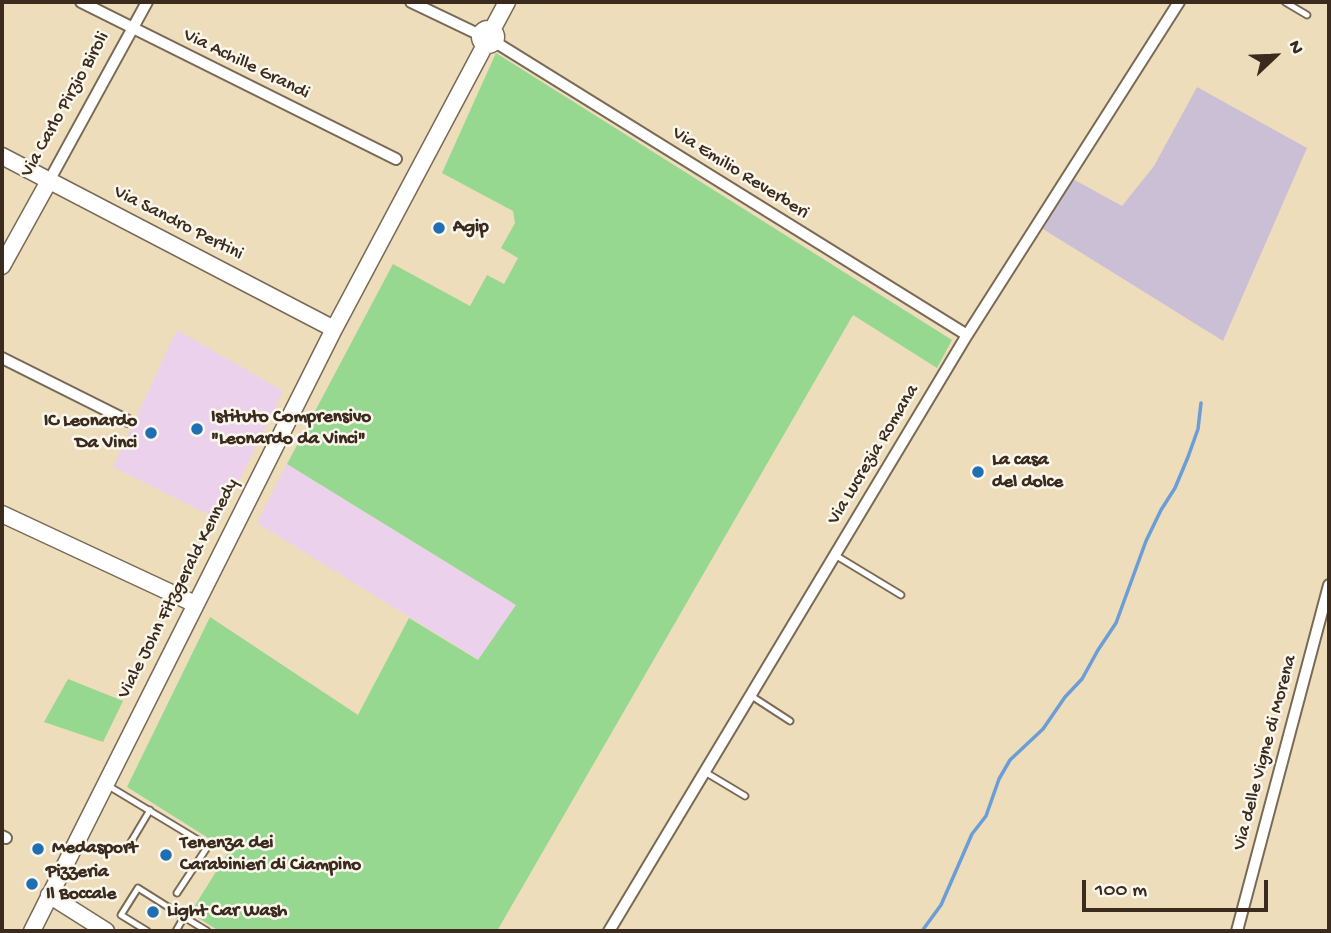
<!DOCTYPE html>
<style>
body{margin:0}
#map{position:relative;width:1331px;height:933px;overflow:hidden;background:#edddbb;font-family:"Gochi Hand",sans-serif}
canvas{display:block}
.frame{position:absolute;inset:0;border:4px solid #3b2a1e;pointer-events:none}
.north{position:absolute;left:1240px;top:21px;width:70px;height:70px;-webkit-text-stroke:5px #fbf7ec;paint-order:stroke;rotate:67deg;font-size:19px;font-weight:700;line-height:28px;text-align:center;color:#3b2a1e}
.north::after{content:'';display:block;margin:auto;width:24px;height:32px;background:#3b2a1e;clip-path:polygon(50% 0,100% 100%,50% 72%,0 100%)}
.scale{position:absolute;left:1082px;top:880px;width:186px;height:32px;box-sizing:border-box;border:4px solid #3b2a1e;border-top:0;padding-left:9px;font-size:21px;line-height:24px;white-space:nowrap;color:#3b2a1e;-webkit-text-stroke:5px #fbf7ec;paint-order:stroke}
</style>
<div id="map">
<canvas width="1331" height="933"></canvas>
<div class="frame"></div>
<div class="north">N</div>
<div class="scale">100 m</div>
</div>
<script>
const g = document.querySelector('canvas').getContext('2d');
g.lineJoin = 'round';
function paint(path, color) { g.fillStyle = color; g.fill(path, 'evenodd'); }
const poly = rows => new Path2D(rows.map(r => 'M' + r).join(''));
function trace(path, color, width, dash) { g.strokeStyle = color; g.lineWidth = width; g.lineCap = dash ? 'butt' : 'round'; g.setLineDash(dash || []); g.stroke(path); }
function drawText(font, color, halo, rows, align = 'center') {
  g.font = font + ' "Gochi Hand",sans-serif'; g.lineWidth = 5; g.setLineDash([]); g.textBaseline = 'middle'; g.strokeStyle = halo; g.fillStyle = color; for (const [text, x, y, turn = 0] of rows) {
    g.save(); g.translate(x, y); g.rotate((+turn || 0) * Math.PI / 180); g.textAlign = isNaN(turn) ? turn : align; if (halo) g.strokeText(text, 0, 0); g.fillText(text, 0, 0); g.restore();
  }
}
paint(poly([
 [177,330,283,391,220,520,113,467],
 [287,464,516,605,479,660,257,523]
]), '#ebd1eb');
paint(poly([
 [1197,87,1307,148,1223,341,1043,229,1073,179,1122,206,1154,166]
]), '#cbbfd5');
paint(poly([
 [496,53,952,340,937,368,853,315,497,931,219,931,186,910,194,907,229,851,127,787,210,617,358,715,409,618,478,660,516,605,287,464,393,264,470,306,487,275,504,284,518,258,501,248,515,223,513,211,442,173],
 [68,679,123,701,103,742,44,722]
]), '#96d890');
trace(poly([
 [922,931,941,905,972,834,986,816,999,779,1010,760,1043,729,1065,697,1082,679,1098,650,1116,623,1146,541,1161,510,1175,488,1188,457,1198,429,1201,403]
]), '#6b9dd6', 3.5);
const lane = poly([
 [1285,2,1307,15],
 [835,555,901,595],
 [750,695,790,721],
 [705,772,745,796],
 [107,785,208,846,177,893],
 [128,847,150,810],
 [147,931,121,915,138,888,184,917],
 [176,931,184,917,207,931]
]);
const street = poly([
 [81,2,396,159],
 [411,2,480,35],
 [495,42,967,335],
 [49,181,147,2],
 [2,358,128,421],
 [2,836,6,838],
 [609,931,967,335,1179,2],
 [1237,931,1329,585]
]);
const secondary = poly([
 '480 37a8 8 0 1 1 16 0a8 8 0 1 1-16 0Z',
 [492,30,507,2],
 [2,156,334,329],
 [2,266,49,181],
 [2,514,195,604],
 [49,895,106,931],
 [32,931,334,329,485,45]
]);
trace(lane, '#796955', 9);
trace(street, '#796955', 14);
trace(secondary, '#796955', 19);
trace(lane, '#fff', 5);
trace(street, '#fff', 10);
trace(secondary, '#fff', 16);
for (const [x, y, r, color] of [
 [439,228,7,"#1f6fb2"],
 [197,429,7,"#1f6fb2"],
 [151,433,7,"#1f6fb2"],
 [978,472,7,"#1f6fb2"],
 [38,849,7,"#1f6fb2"],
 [166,855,7,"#1f6fb2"],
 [32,884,7,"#1f6fb2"],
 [153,912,7,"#1f6fb2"]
]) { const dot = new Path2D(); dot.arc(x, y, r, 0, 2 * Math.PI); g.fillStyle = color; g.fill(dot); trace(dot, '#fbf7ec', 2.5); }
drawText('19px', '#3b2a1e', '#fbf7ec', [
 ["Via Achille Grandi",246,65,26],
 ["Via Carlo Pirzio Biroli",66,105,-61],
 ["Via Emilio Reverberi",740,174,32],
 ["Via Sandro Pertini",178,224,27],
 ["Via Lucrezia Romana",874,455,-59],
 ["Viale John Fitzgerald Kennedy",179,589,-63],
 ["Via delle Vigne di Morena",1266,753,-75]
]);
drawText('bold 19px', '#3b2a1e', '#fbf7ec', [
 ["Agip",453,228],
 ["Istituto Comprensivo",211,418],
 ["\"Leonardo da Vinci\"",211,440],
 ["IC Leonardo",137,422,"right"],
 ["Da Vinci",137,444,"right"],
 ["La casa",992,461],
 ["del dolce",992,483],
 ["Tenenza dei",180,844],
 ["Carabinieri di Ciampino",180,866],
 ["Medasport",52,849],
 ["Pizzeria",46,873],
 ["Il Boccale",46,895],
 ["Light Car Wash",167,912]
], 'left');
</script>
